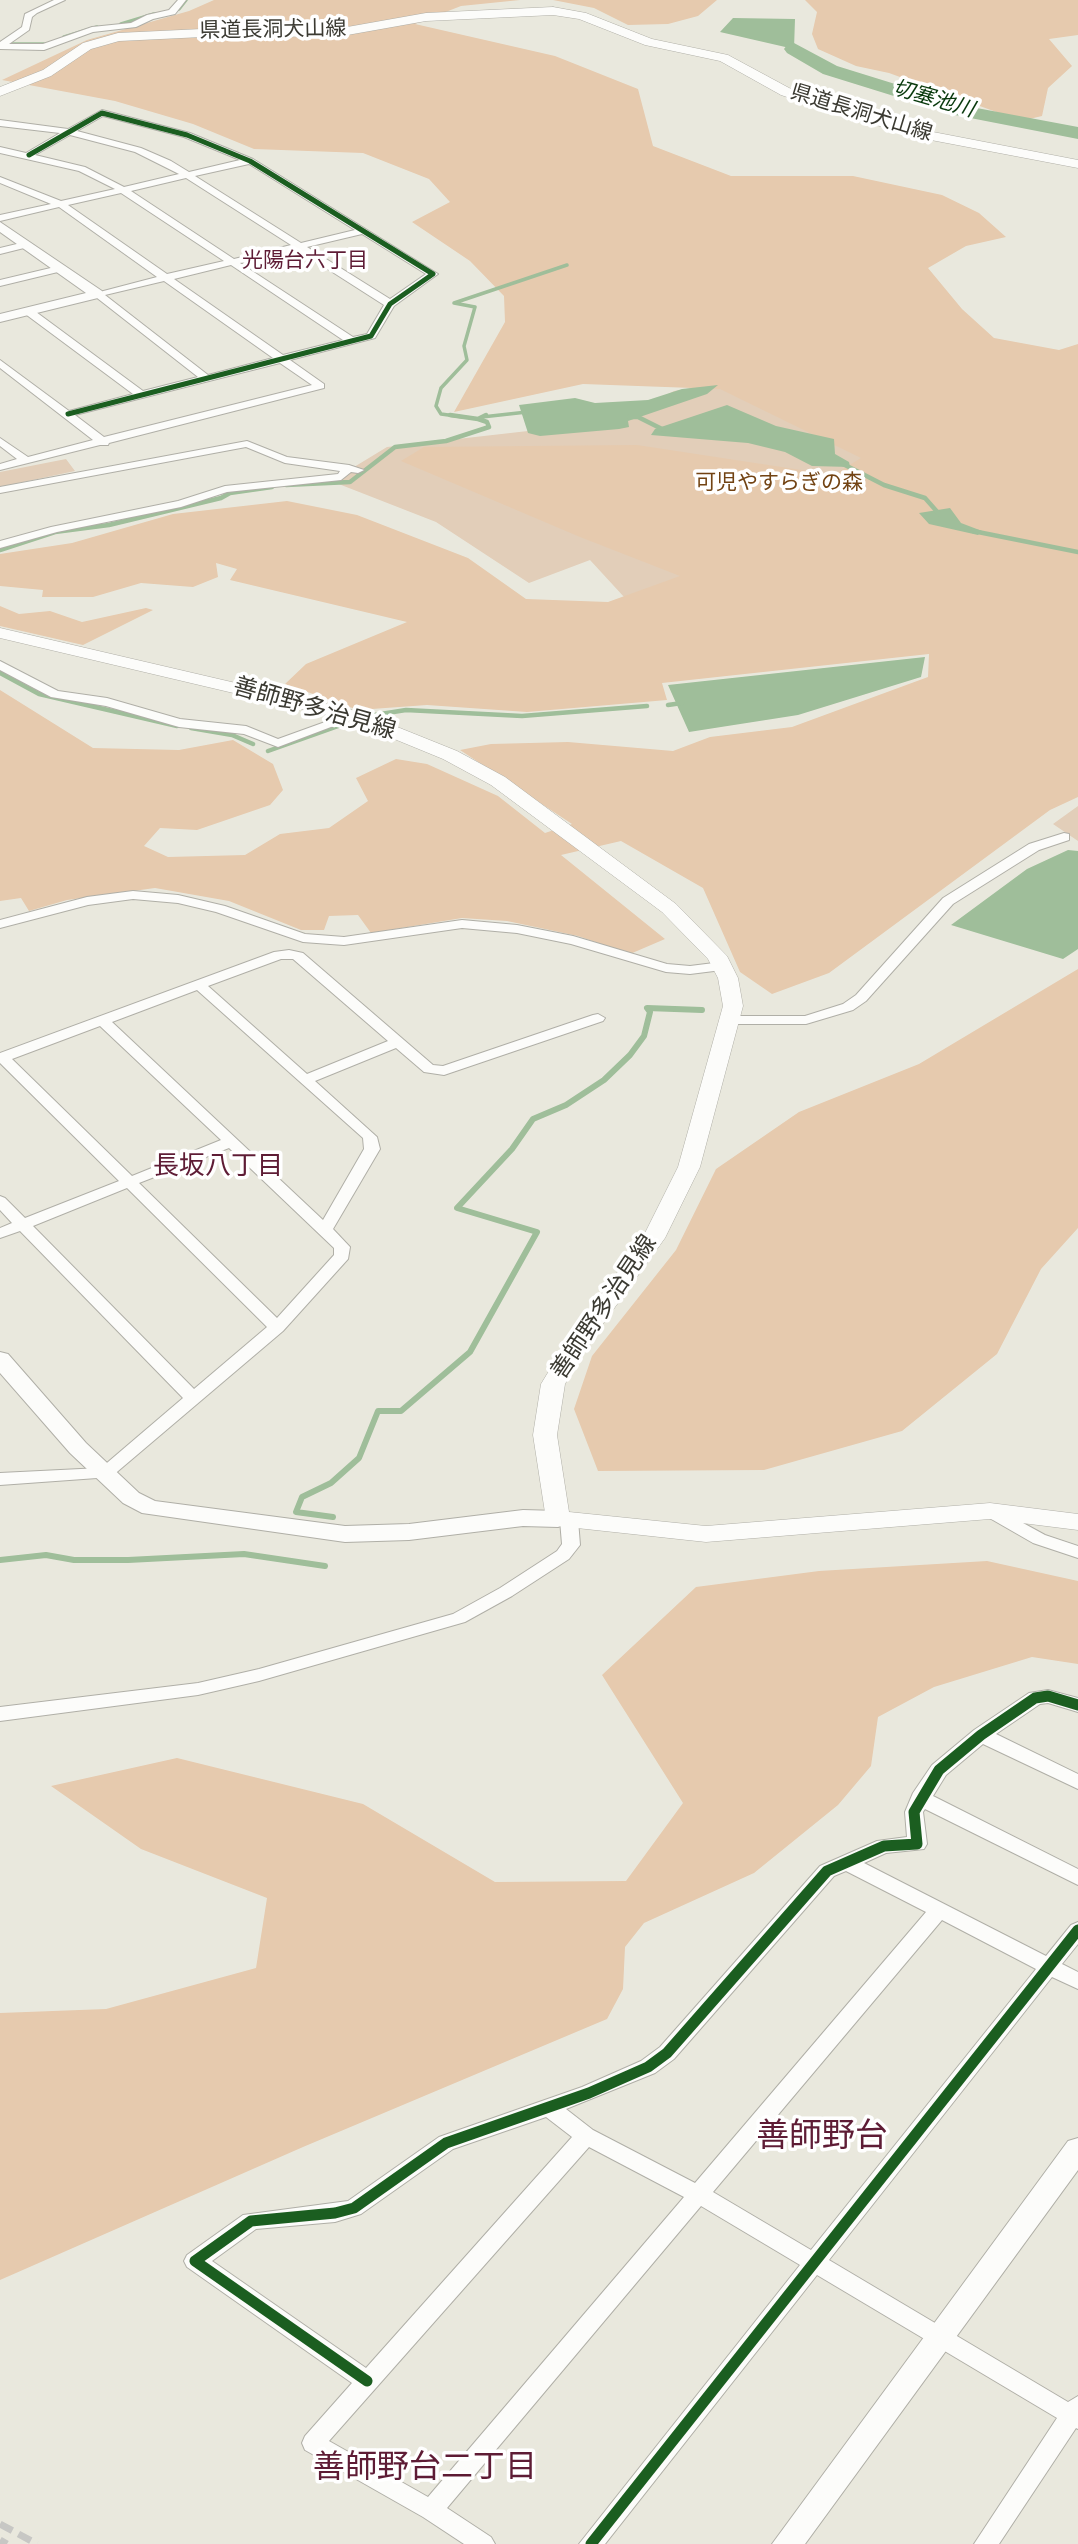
<!DOCTYPE html>
<meta charset="utf-8">
<style>
body{margin:0}
canvas{display:block;background:#e9e8dd}
</style>
<canvas width="1078" height="2544"></canvas>
<script>
const g = document.querySelector('canvas').getContext('2d');
g.lineJoin = 'round';
function paint(path, color) { g.fillStyle = color; g.fill(path, 'evenodd'); }
const poly = rows => new Path2D(rows.map(r => 'M' + r).join(''));
function trace(path, color, width, dash) { g.strokeStyle = color; g.lineWidth = width; g.lineCap = dash ? 'butt' : 'round'; g.setLineDash(dash || []); g.stroke(path); }
function drawText(font, color, halo, rows, align = 'center') {
  g.font = font + ' Jost,"Noto Sans JP",sans-serif'; g.lineWidth = 7; g.setLineDash([]); g.textBaseline = 'middle'; g.strokeStyle = halo; g.fillStyle = color; for (const [text, x, y, turn = 0] of rows) {
    g.save(); g.translate(x, y); g.rotate((+turn || 0) * Math.PI / 180); g.textAlign = isNaN(turn) ? turn : align; if (halo) g.strokeText(text, 0, 0); g.fillText(text, 0, 0); g.restore();
  }
}
paint(poly([
 [913,351,1018,373,636,610,590,560,529,583,436,522,331,481,387,447,616,421,674,391],
 [66,459,75,471,0,487,0,472],
 [1078,806,1078,841,1053,824]
]), '#e2ceb9');
paint(poly([
 [214,0,520,0,461,6,415,24,555,56,638,89,653,146,731,176,853,176,942,195,979,213,1006,237,966,246,928,268,962,309,994,338,1059,350,1078,344,1078,797,1050,810,829,973,772,994,740,972,703,888,621,841,561,855,665,939,630,954,578,936,507,921,462,918,371,933,358,915,329,916,324,930,301,930,229,901,155,888,67,900,29,911,21,898,0,901,0,690,93,748,179,750,233,740,273,764,283,790,270,805,197,830,160,828,144,846,168,857,245,855,280,834,329,828,368,801,356,778,396,759,427,764,498,796,545,833,572,824,460,750,491,744,568,742,673,751,710,737,792,727,928,677,929,654,662,683,667,700,527,712,427,705,358,710,285,684,306,664,407,622,230,580,237,569,216,563,218,577,193,587,141,583,93,597,42,597,43,590,0,586,0,554,72,543,173,514,287,501,357,515,468,558,526,599,608,602,680,576,580,537,401,461,424,447,637,445,834,475,861,458,720,389,583,384,454,412,505,322,504,296,470,261,412,222,450,202,429,179,363,153,254,149,193,124,115,101,2,80,87,40,189,11],
 [553,0,717,0,698,16,668,24,628,25,594,8],
 [805,0,1078,0,1078,35,1049,39,1072,66,1048,88,1042,116,1021,121,889,73,856,66,818,49,812,34,817,12],
 [0,606,19,614,50,611,82,622,146,608,153,610,83,645,0,626],
 [1078,969,1078,1228,1041,1269,997,1354,902,1431,764,1470,598,1471,574,1409,592,1356,676,1250,716,1169,799,1112,919,1064],
 [987,1561,1078,1581,1078,1664,1032,1657,934,1687,878,1717,871,1766,838,1805,754,1873,644,1923,625,1947,623,1989,607,2019,303,2147,0,2280,0,2013,106,2009,256,1968,267,1898,141,1849,51,1786,177,1758,363,1804,495,1882,626,1881,683,1803,602,1675,696,1587,819,1571]
]), '#e6caae');
paint(poly([
 [733,18,795,19,794,49,720,32],
 [718,385,707,394,628,421,629,427,619,429,540,436,528,433,519,405,575,398,595,403,648,400,682,389],
 [727,405,776,426,834,439,835,454,849,462,850,467,812,466,785,452,748,443,651,435,655,429],
 [950,508,961,523,982,531,978,535,929,524,919,513],
 [925,657,921,677,798,715,689,732,668,685],
 [1068,850,1078,851,1078,949,1063,959,951,925,1027,869]
]), '#9fbe9a');
trace(poly([
 [179,9,186,0],
 [121,24,154,14],
 [64,37,97,27],
 [0,44,44,44],
 [463,417,441,414,436,406,441,388,467,360,464,346,475,307,454,303,567,265],
 [482,417,527,412]
]), '#9fbe9a', 3.5);
trace(poly([
 [629,417,638,417,664,430],
 [478,419,486,415],
 [843,464,884,485,925,498,940,515],
 [286,485,350,482,395,447,446,441,489,427,487,422,478,419,450,415],
 [973,531,1078,552],
 [0,550,55,532,109,525,221,498,230,493,272,487],
 [0,673,39,694,177,726],
 [668,705,682,703],
 [368,716,406,710,522,716,647,706],
 [191,728,232,735,253,744],
 [268,751,344,724]
]), '#9fbe9a', 4.5);
trace(poly([
 [333,1517,296,1512,302,1497,331,1483,359,1458,378,1411,401,1411,470,1352,537,1232,457,1208,512,1149,533,1119,566,1105,604,1080,630,1055,644,1036,650,1012,647,1008,702,1010],
 [0,1560,46,1555,74,1560,128,1560,244,1554,325,1566]
]), '#9fbe9a', 6);
paint(poly([
 [794,43,837,66,966,106,1078,127,1078,139,955,115,823,74,787,53,784,49,787,45,794,43]
]), '#9fbe9a');
const minor = poly([
 [54,0,65,0,37,13,32,17,29,30,9,44,43,44,92,27,131,23,147,15,169,10,178,0,186,0,175,14,153,19,136,27,93,32,44,50,0,49,0,42,22,27,25,14,54,0],
 [102,110,190,133,253,159,438,274,394,306,375,338,290,360,324,384,324,388,109,443,108,445,100,445,0,470,0,464,17,459,0,446,0,438,28,457,93,440,0,368,0,360,69,411,133,394,24,313,24,309,32,309,143,391,198,377,92,294,157,277,59,207,0,221,0,215,51,204,0,183,0,177,61,201,115,189,79,171,0,153,0,147,26,153,60,133,0,126,0,120,68,129,102,110],
 [103,116,184,137,240,160,189,172,171,161,141,148,77,131,103,116],
 [70,135,135,152,179,174,124,187,85,167,35,155,70,135],
 [249,164,355,230,301,243,195,176,249,164],
 [186,178,291,245,234,259,131,191,186,178],
 [121,193,224,261,167,274,68,205,121,193],
 [362,234,426,274,390,299,307,247,362,234],
 [298,250,384,305,367,334,353,337,240,263,298,250],
 [231,265,343,340,283,355,174,279,231,265],
 [164,281,273,358,208,375,105,295,164,281],
 [280,363,312,385,104,437,75,415,280,363],
 [25,242,28,243,28,247,0,254,0,248,25,242],
 [59,266,64,269,62,271,0,286,0,280,59,266],
 [247,441,287,457,349,465,364,470,358,473,351,472,341,480,227,492,181,507,57,532,0,548,0,541,51,527,178,501,225,486,338,474,340,471,285,463,246,447,0,493,0,487,247,441],
 [0,661,58,691,107,698,180,719,246,726,278,739,350,713,358,713,360,716,278,747,244,734,179,727,106,706,51,697,0,670,0,661],
 [1064,833,1069,834,1069,840,1039,850,953,904,866,1001,853,1010,806,1024,731,1024,724,1020,731,1016,805,1016,843,1004,856,995,943,898,1029,844,1064,833],
 [133,891,178,895,225,906,305,934,344,937,462,920,517,925,573,936,667,964,690,966,722,962,729,966,722,970,690,974,666,972,571,944,517,933,462,928,344,945,303,942,216,912,178,903,133,899,88,905,0,928,0,920,87,897,133,891],
 [289,950,303,953,433,1065,443,1066,593,1015,598,1014,605,1018,603,1021,444,1075,424,1072,396,1048,315,1081,377,1137,380,1149,333,1229,350,1247,348,1259,283,1331,111,1477,0,1485,0,1473,101,1468,183,1398,20,1231,0,1238,0,1228,12,1223,0,1210,0,1196,5,1198,25,1218,119,1181,0,1063,0,1053,274,952,289,950],
 [281,959,293,959,388,1041,307,1074,208,986,281,959],
 [197,990,363,1138,364,1149,323,1220,112,1022,197,990],
 [100,1026,221,1140,132,1176,12,1059,100,1026],
 [229,1148,334,1248,334,1255,277,1318,139,1183,229,1148],
 [127,1188,267,1327,194,1389,33,1226,127,1188],
 [992,1506,1045,1535,1078,1546,1078,1558,1033,1543,986,1516,983,1512,986,1508,992,1506],
 [569,1514,575,1516,578,1520,580,1545,569,1559,512,1596,465,1622,259,1681,198,1695,0,1721,0,1707,198,1683,259,1669,453,1614,500,1588,557,1551,562,1544,560,1520,563,1516,569,1514],
 [1048,1690,1078,1698,1078,1712,1048,1703,1040,1704,996,1734,1078,1774,1078,1789,983,1744,946,1775,933,1796,1078,1869,1078,1885,925,1809,923,1812,927,1844,924,1849,886,1853,864,1863,1046,1956,1071,1925,1078,1922,1078,1944,1062,1964,1078,1972,1078,1989,1052,1977,829,2260,1068,2402,1078,2396,1078,2429,1076,2428,999,2544,974,2544,1057,2418,817,2275,605,2544,579,2544,800,2265,701,2206,447,2508,491,2537,495,2544,464,2544,423,2517,305,2450,302,2443,305,2436,352,2383,187,2267,184,2261,187,2255,243,2215,348,2201,439,2137,582,2087,641,2061,660,2047,820,1866,877,1841,907,1837,905,1812,913,1793,932,1765,974,1730,1029,1693,1048,1690],
 [846,1871,926,1912,695,2183,593,2130,566,2109,655,2073,674,2059,834,1876,846,1871],
 [942,1920,1036,1969,811,2250,713,2192,942,1920],
 [546,2117,572,2137,366,2368,212,2261,256,2229,335,2222,361,2214,453,2149,546,2117],
 [589,2147,684,2197,428,2497,329,2441,589,2147]
]);
const tertiary = poly([
 [0,222,102,291,102,297,0,322,0,314,86,293,0,232,0,222],
 [0,1352,8,1354,86,1443,139,1493,155,1501,345,1526,409,1524,523,1510,558,1511,566,1514,569,1519,566,1524,558,1527,523,1526,409,1540,345,1542,142,1513,123,1503,70,1453,0,1373,0,1352],
 [1078,2138,1078,2170,805,2544,772,2544,1068,2141,1078,2138]
]);
const secondary = poly([
 [553,7,586,13,652,39,728,55,791,89,853,110,933,132,1078,160,1078,168,931,140,843,116,781,95,720,61,645,45,579,19,553,15,426,21,336,37,223,36,119,41,91,49,51,76,0,96,0,87,43,70,83,43,118,33,223,28,336,29,426,13,553,7],
 [0,628,360,712,457,751,505,777,676,904,727,956,738,978,743,1006,700,1167,665,1238,584,1350,565,1384,557,1435,569,1512,706,1526,990,1503,1078,1514,1078,1530,990,1519,706,1542,549,1525,546,1519,533,1435,541,1384,566,1343,643,1237,678,1167,723,1006,718,978,708,959,662,912,491,785,443,759,348,720,0,638,0,628]
]);
trace(minor, '#b0afa7', 2);
trace(tertiary, '#b0afa7', 2);
trace(secondary, '#b0afa7', 1);
paint(minor, '#fcfcfa');
paint(tertiary, '#fcfcfa');
paint(secondary, '#fcfcfa');
trace(poly([
 [0,2524,37,2544],
 [0,2540,7,2544]
]), '#c7c7c4', 7, [14, 7]);
trace(poly([
 [29,155,102,113,187,135,250,161,433,274,390,304,371,336,68,414]
]), '#1b5e20', 5);
trace(poly([
 [367,2381,195,2261,251,2221,335,2213,354,2208,446,2143,589,2093,648,2067,667,2053,827,1871,884,1846,917,1844,914,1812,939,1770,981,1735,1035,1698,1048,1696,1078,1705],
 [591,2544,1078,1930]
]), '#1b5e20', 11);
drawText('21px', '#3b3a32', '#fff', [
 ["県道長洞犬山線",273,31,-1],
 ["県道長洞犬山線",861,114,17]
]);
drawText('italic 21px', '#08390c', '#fff', [
 ["切塞池川",933,100,16]
]);
drawText('21px', '#5e1c35', '#fff', [
 ["光陽台六丁目",305,262]
]);
drawText('21px', '#724313', '#fff', [
 ["可児やすらぎの森",779,484]
]);
drawText('24px', '#3b3a32', '#fff', [
 ["善師野多治見線",314,710,16],
 ["善師野多治見線",605,1308,-56]
]);
drawText('26px', '#5e1c35', '#fff', [
 ["長坂八丁目",218,1168]
]);
drawText('32px', '#5e1c35', '#fff', [
 ["善師野台二丁目",425,2469]
]);
drawText('33px', '#5e1c35', '#fff', [
 ["善師野台",822,2138]
]);
</script>
